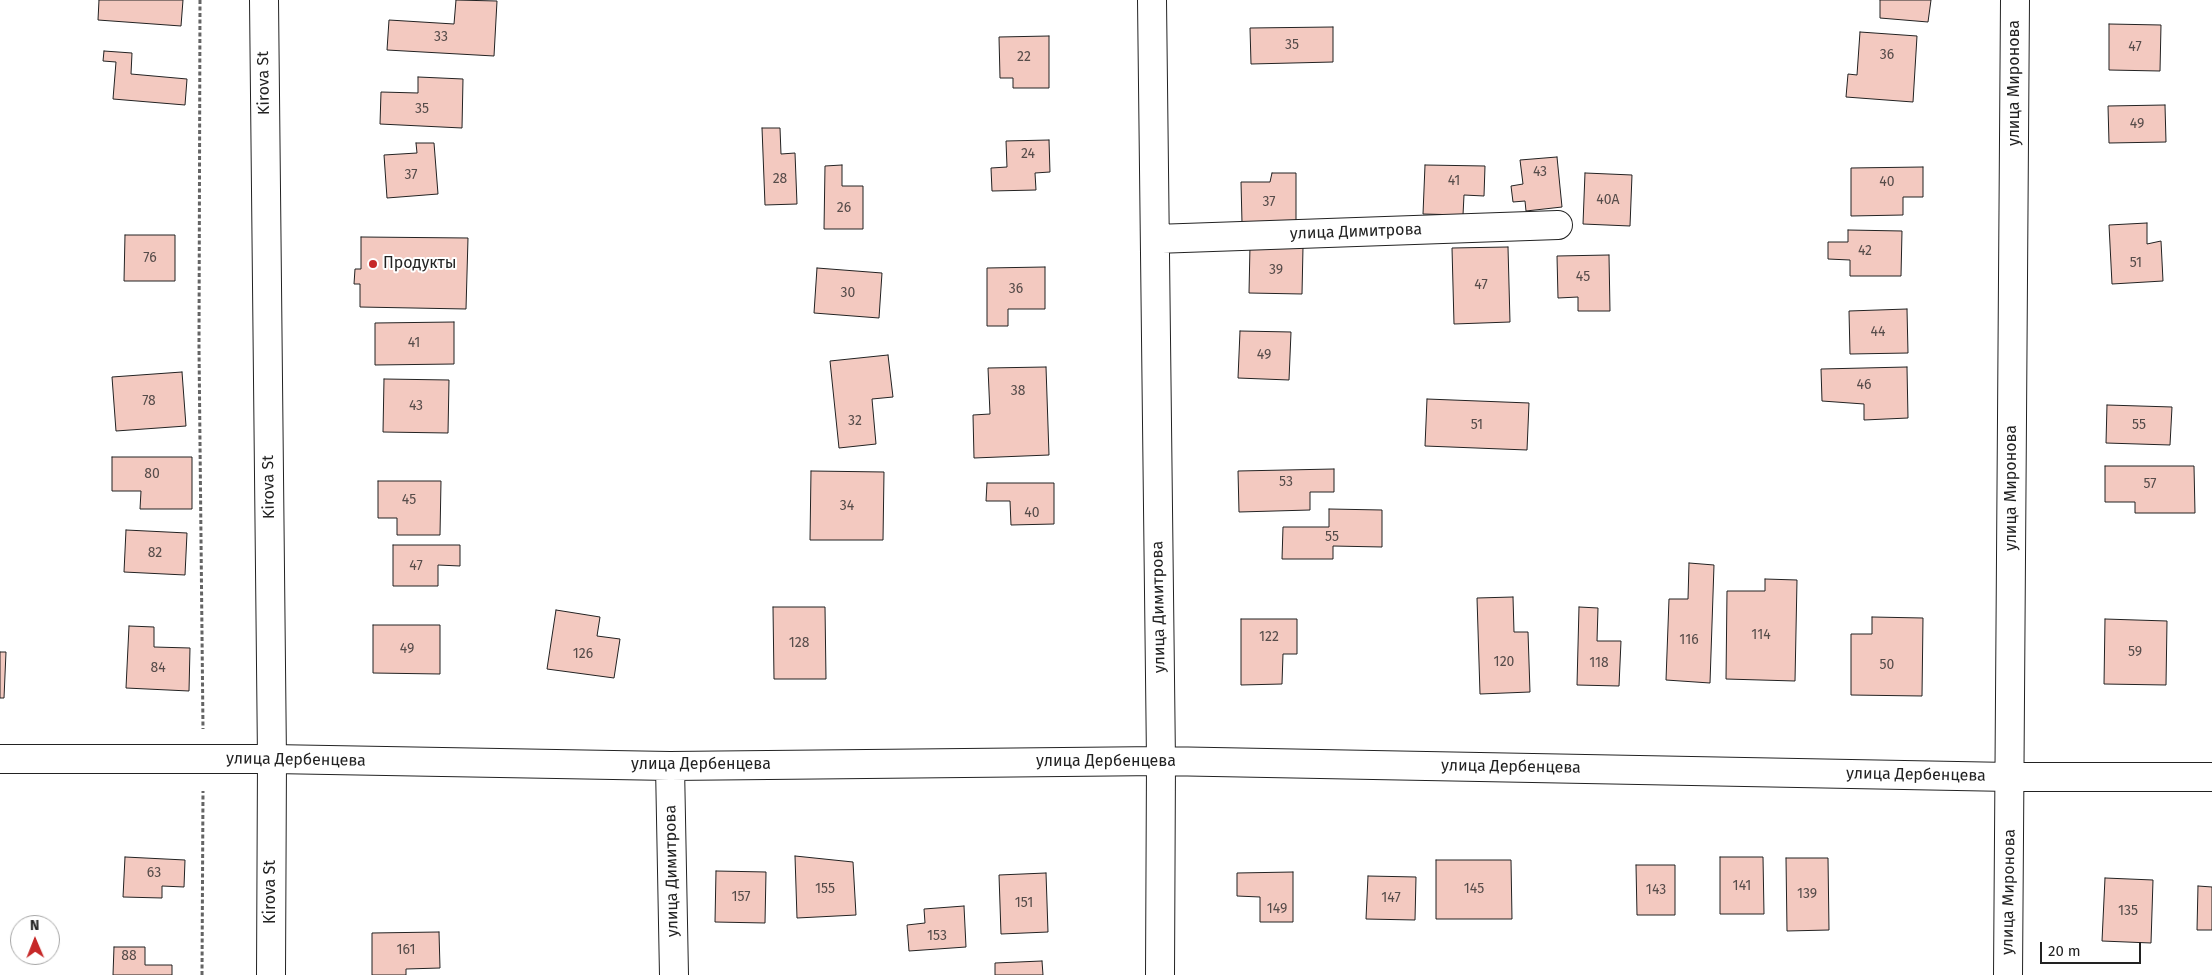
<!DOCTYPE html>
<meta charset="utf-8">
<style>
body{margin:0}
#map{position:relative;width:2212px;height:975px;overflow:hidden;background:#fff;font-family:"Fira Sans",sans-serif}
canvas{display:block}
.north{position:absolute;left:10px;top:915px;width:50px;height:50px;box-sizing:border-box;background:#fff;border:1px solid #a7a7a7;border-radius:50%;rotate:359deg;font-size:14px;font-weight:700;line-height:20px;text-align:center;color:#222}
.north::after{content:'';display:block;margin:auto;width:18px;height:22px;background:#c62828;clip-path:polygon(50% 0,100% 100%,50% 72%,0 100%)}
.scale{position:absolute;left:2040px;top:942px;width:101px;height:22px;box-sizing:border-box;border:2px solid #222;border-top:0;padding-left:6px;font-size:15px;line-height:18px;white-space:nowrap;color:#222;-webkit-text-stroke:4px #fff;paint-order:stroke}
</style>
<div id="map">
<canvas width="2212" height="975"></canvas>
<div class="north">N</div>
<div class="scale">20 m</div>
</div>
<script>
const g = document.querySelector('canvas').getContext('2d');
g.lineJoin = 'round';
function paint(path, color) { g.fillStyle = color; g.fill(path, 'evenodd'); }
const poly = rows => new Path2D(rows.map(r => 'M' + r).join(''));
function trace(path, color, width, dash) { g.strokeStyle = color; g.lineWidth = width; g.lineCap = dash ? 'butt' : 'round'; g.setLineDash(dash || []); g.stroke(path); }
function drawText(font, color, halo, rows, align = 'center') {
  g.font = font + ' "Fira Sans",sans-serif'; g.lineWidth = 4; g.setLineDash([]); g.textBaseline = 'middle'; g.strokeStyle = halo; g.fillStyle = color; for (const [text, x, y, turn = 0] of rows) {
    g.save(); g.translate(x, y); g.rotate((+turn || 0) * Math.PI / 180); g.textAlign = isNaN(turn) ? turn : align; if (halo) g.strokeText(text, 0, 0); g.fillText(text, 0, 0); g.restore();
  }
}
const building = poly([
 [99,0,183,0,181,26,98,20,99,0],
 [456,0,497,1,494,56,387,50,389,20,454,24,456,0],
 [1880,0,1931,0,1928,22,1880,18,1880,0],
 [2109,24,2161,25,2160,71,2109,70,2109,24],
 [1333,27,1333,62,1251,64,1250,28,1333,27],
 [1860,32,1917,36,1913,102,1846,97,1848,74,1857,75,1860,32],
 [1049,36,1049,88,1013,88,1013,78,1000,78,999,37,1049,36],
 [104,51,132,53,131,74,187,79,185,105,113,99,116,62,103,61,104,51],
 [418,77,463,79,462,128,380,124,381,92,418,93,418,77],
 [2165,105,2166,142,2109,143,2108,106,2165,105],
 [762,128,780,128,781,154,795,153,797,204,765,205,762,128],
 [1049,140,1050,172,1035,173,1036,190,992,191,991,168,1007,167,1006,141,1049,140],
 [416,143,434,143,438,194,387,198,384,155,417,153,416,143],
 [1557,157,1562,207,1526,211,1525,201,1513,202,1511,186,1523,184,1520,160,1557,157],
 [842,165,842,186,863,186,863,229,824,229,825,166,842,165],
 [1425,165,1485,166,1484,196,1464,195,1463,215,1423,214,1425,165],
 [1923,167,1923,197,1903,197,1903,215,1851,216,1851,168,1923,167],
 [1272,173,1296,173,1296,222,1242,223,1241,182,1270,182,1272,173],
 [1585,173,1632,175,1630,226,1583,224,1585,173],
 [2147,223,2147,244,2161,241,2163,281,2112,284,2109,225,2147,223],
 [1848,230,1902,231,1901,276,1850,276,1850,260,1828,259,1828,242,1848,242,1848,230],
 [125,235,175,235,175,281,124,281,125,235],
 [361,237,468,238,466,309,360,307,360,284,354,284,355,269,361,269,361,237],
 [1250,246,1303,247,1302,294,1249,293,1250,246],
 [1508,247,1510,322,1454,324,1452,248,1508,247],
 [1609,255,1610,311,1578,311,1578,297,1558,298,1557,256,1609,255],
 [1045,267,1045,309,1008,309,1008,326,987,326,987,268,1045,267],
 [817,268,882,273,879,318,814,313,817,268],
 [1907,309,1908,353,1850,354,1849,311,1907,309],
 [454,322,454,364,375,365,375,323,454,322],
 [1240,331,1291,332,1289,380,1238,378,1240,331],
 [888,355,893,397,872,399,876,444,839,448,830,361,888,355],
 [1046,367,1049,455,974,458,973,415,990,414,988,368,1046,367],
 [1907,367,1908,418,1864,420,1864,404,1822,401,1821,369,1907,367],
 [182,372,186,426,116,431,112,377,182,372],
 [384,379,449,380,448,433,383,432,384,379],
 [1427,399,1529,403,1527,450,1425,446,1427,399],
 [2107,405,2172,407,2170,445,2106,443,2107,405],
 [112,457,192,457,192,509,140,509,141,491,112,491,112,457],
 [2105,466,2194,466,2195,513,2135,513,2135,502,2105,502,2105,466],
 [1334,469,1334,492,1310,492,1310,510,1239,512,1238,471,1334,469],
 [811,471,884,472,883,540,810,540,811,471],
 [378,481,441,481,440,535,397,535,397,518,378,518,378,481],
 [987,483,1054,483,1054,524,1011,525,1010,501,986,501,987,483],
 [1329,509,1382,510,1382,547,1333,546,1333,559,1282,559,1283,527,1329,527,1329,509],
 [126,530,187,533,185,575,124,572,126,530],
 [393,545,460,545,460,566,438,565,438,586,393,586,393,545],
 [1689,563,1714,565,1710,683,1666,680,1669,599,1688,599,1689,563],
 [1765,579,1797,580,1795,681,1726,679,1727,591,1765,591,1765,579],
 [1513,597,1514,632,1528,632,1530,692,1480,694,1477,598,1513,597],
 [773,607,825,607,826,679,774,679,773,607],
 [1579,607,1598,608,1597,641,1621,641,1619,686,1577,685,1579,607],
 [556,610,600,617,597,636,620,639,614,678,547,669,556,610],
 [1872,617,1923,618,1922,696,1851,695,1851,634,1872,634,1872,617],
 [1241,619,1297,619,1297,654,1283,654,1282,684,1241,685,1241,619],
 [2105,619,2167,621,2166,685,2104,684,2105,619],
 [373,625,440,625,440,674,373,673,373,625],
 [129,626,154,627,154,647,190,648,189,691,126,688,129,626],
 [0,652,6,652,4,698,0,698,0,652],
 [795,856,853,862,856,915,797,918,795,856],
 [125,857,185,860,184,887,162,886,162,898,123,897,125,857],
 [1720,857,1763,857,1764,914,1720,914,1720,857],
 [1786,858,1828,858,1829,930,1787,931,1786,858],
 [1436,860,1511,860,1512,919,1436,919,1436,860],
 [1636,865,1675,865,1675,915,1637,915,1636,865],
 [716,871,766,872,765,923,715,922,716,871],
 [1293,872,1293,922,1260,922,1260,897,1237,896,1237,873,1293,872],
 [1046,873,1048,932,1001,934,999,875,1046,873],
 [1368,876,1416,877,1415,920,1366,919,1368,876],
 [2105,878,2153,880,2151,943,2102,941,2105,878],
 [2198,886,2212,887,2212,930,2197,930,2198,886],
 [964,906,966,947,909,951,907,925,925,923,924,909,964,906],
 [439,932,440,968,406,969,406,975,372,975,372,933,439,932],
 [114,947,145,947,145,965,172,965,172,975,113,975,114,947],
 [1042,961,1043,975,995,975,995,963,1042,961]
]);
paint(building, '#f3c9c0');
trace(building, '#222', 1);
const street = poly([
 [1152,0,1161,761,1160,975],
 [1155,239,1558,225],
 [0,759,272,759,670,766,1161,761,2010,777,2212,777],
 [670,766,674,975],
 [2008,975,2015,0]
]);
const secondary = poly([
 [264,0,272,759,271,975]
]);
trace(street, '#222', 30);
trace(secondary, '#222', 30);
trace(poly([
 [200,0,199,347,203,729],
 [202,975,203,791]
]), '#646464', 3, [4, 2.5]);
trace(street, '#fff', 28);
trace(secondary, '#fff', 28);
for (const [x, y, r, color] of [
 [373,264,5,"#c62828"]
]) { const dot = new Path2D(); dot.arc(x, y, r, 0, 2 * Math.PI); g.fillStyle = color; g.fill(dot); trace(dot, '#fff', 2); }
drawText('14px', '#564c4a', null, [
 ["33",441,37],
 ["35",1292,45],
 ["47",2135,47],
 ["36",1887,55],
 ["22",1024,57],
 ["35",422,109],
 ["49",2137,124],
 ["24",1028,154],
 ["43",1540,172],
 ["37",411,175],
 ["28",780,179],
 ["41",1454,181],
 ["40",1887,182],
 ["40А",1608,200],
 ["37",1269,202],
 ["26",844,208],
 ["42",1865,251],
 ["76",150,258],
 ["51",2136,263],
 ["39",1276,270],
 ["45",1583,277],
 ["47",1481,285],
 ["36",1016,289],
 ["30",848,293],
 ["44",1878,332],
 ["41",414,343],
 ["49",1264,355],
 ["46",1864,385],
 ["38",1018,391],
 ["78",149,401],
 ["43",416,406],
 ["32",855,421],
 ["51",1477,425],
 ["55",2139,425],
 ["80",152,474],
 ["53",1286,482],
 ["57",2150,484],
 ["45",409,500],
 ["34",847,506],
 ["40",1032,513],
 ["55",1332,537],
 ["82",155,553],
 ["47",416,566],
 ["114",1761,635],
 ["122",1269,637],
 ["116",1689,640],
 ["128",799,643],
 ["49",407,649],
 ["59",2135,652],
 ["126",583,654],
 ["120",1504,662],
 ["118",1599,663],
 ["50",1887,665],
 ["84",158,668],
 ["63",154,873],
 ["141",1742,886],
 ["155",825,889],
 ["145",1474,889],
 ["143",1656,890],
 ["139",1807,894],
 ["157",741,897],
 ["147",1391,898],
 ["151",1024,903],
 ["149",1277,909],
 ["135",2128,911],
 ["153",937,936],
 ["161",406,950],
 ["88",129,956]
]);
drawText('16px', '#222', '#fff', [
 ["Kirova St",264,83,-91],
 ["улица Миронова",2015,83,-90],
 ["улица Димитрова",1356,232,-2],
 ["Kirova St",269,487,-91],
 ["улица Миронова",2012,488,-90],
 ["улица Димитрова",1159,607,-91],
 ["улица Дербенцева",296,760,1],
 ["улица Дербенцева",1106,762],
 ["улица Дербенцева",701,765],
 ["улица Дербенцева",1511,767,1],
 ["улица Дербенцева",1916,775,1],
 ["улица Димитрова",672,871,-91],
 ["Kirova St",271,892,-90],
 ["улица Миронова",2009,892,-89]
]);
drawText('16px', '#222', '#fff', [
 ["Продукты",383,264]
], 'left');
</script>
